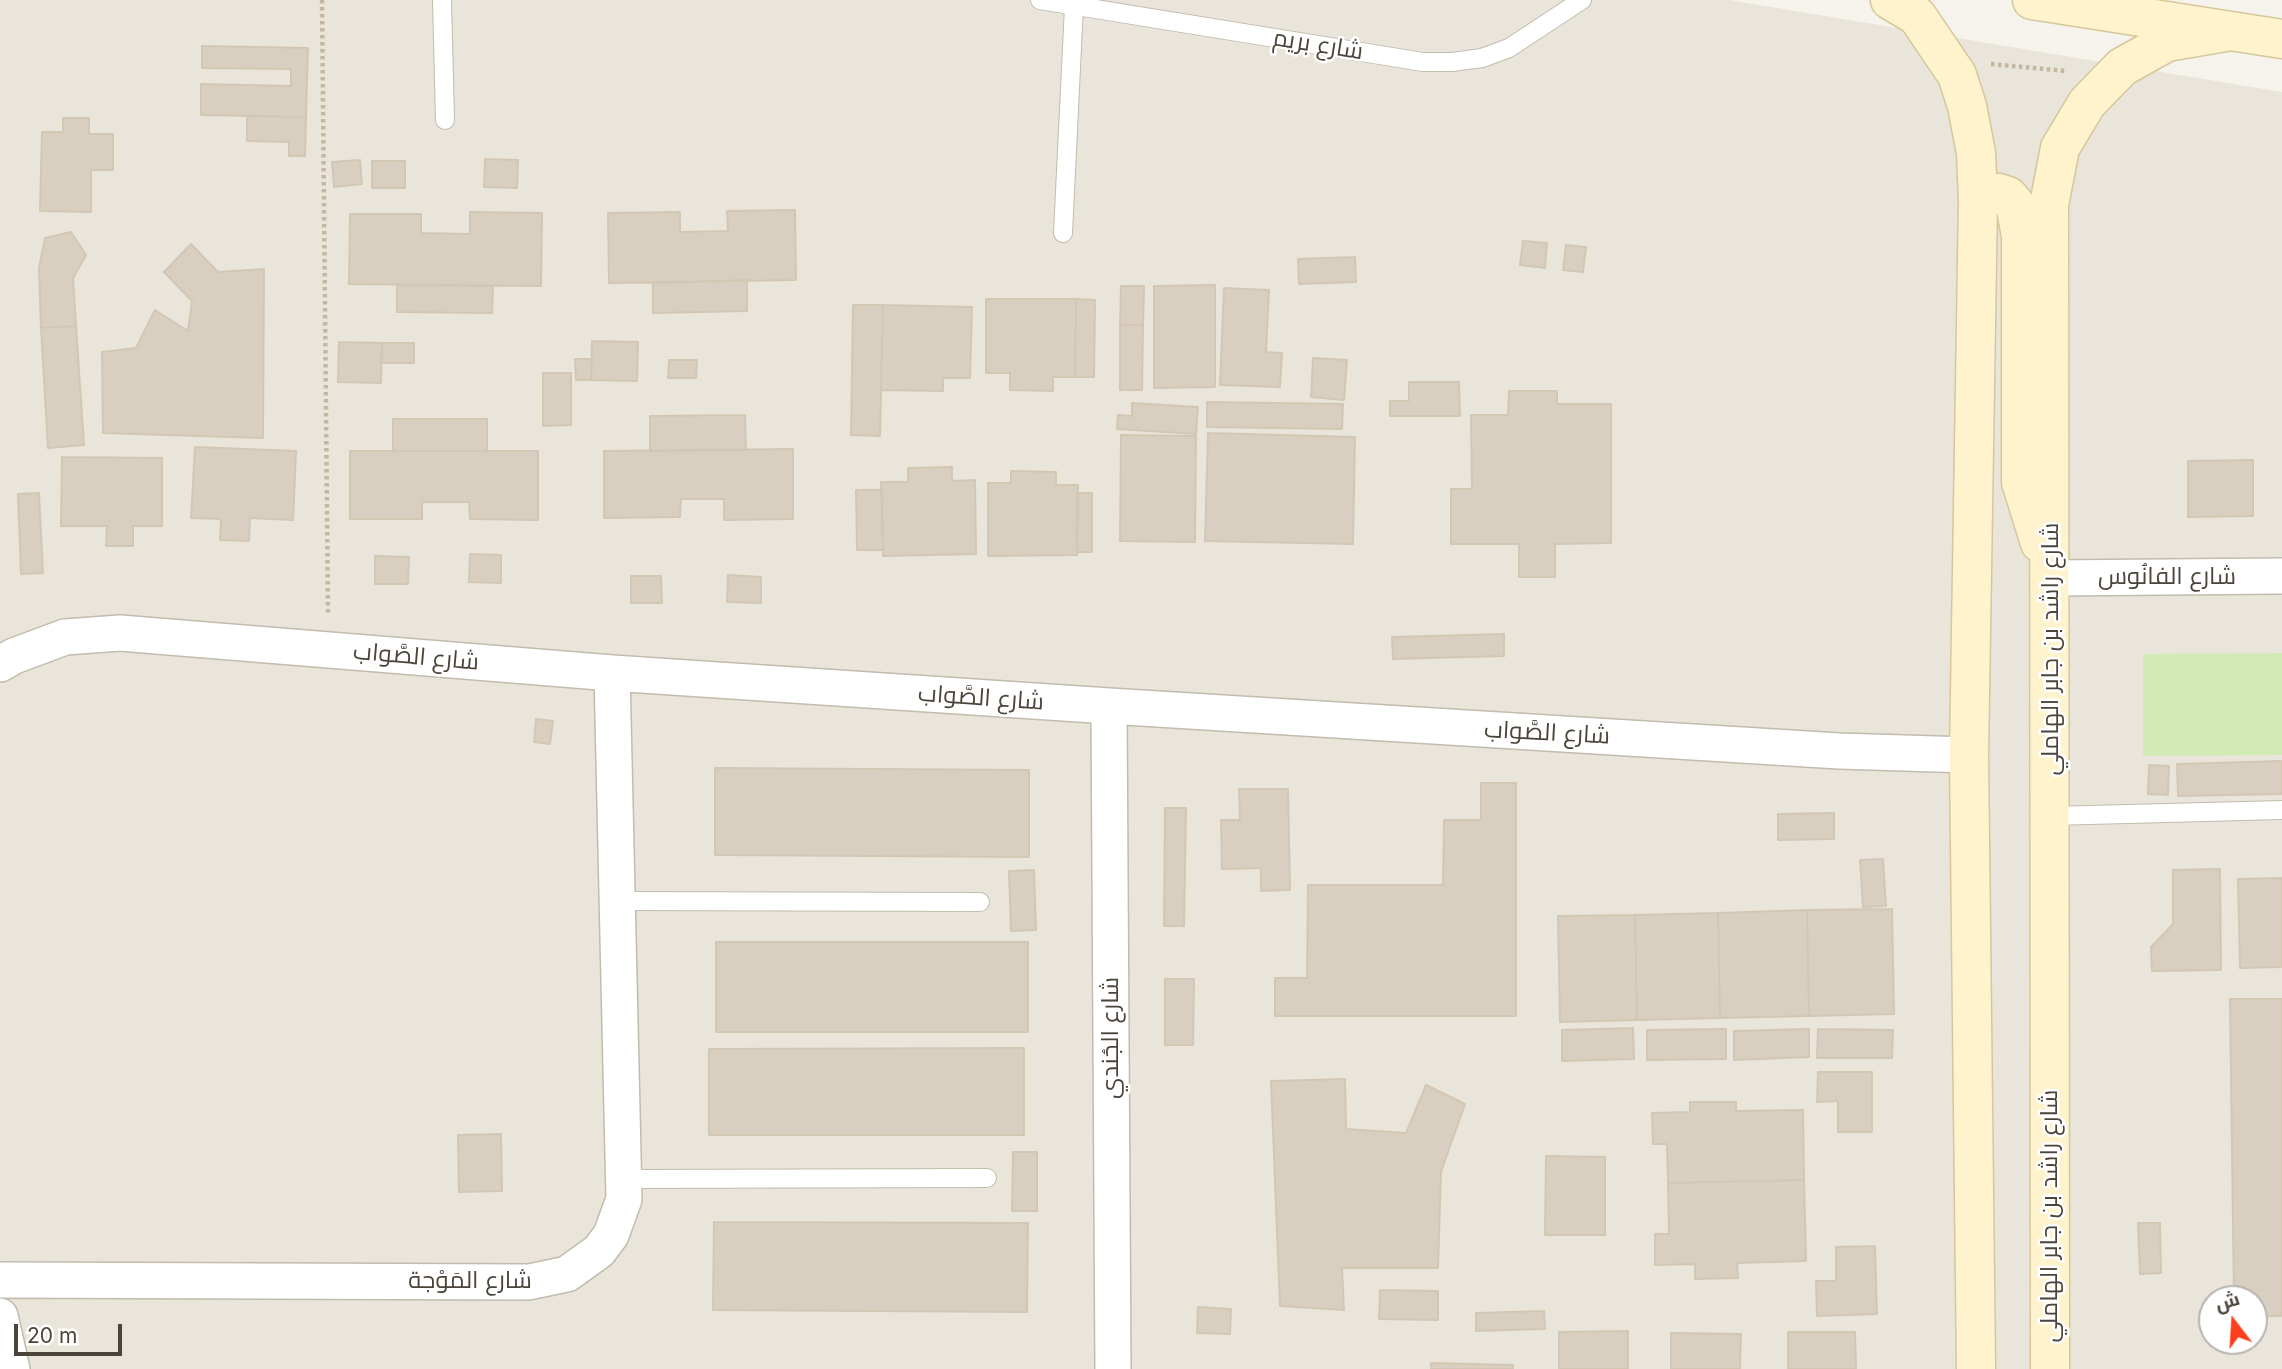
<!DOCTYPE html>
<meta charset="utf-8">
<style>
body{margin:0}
#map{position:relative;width:2282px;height:1369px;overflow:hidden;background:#f6f3ec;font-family:Inter,Cairo,sans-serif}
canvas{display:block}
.north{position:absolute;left:2198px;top:1285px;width:70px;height:70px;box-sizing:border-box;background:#fff;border:2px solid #b7b4b0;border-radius:50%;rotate:343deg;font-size:19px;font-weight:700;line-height:28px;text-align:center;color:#4b4439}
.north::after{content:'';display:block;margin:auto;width:24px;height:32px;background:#fc3f1d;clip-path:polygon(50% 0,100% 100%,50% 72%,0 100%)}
.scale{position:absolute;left:14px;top:1324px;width:108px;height:32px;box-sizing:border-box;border:4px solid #4b4439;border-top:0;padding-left:9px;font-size:21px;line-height:24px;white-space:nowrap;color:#4b4439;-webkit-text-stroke:5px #fff;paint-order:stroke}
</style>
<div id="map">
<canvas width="2282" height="1369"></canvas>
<div class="north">ش</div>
<div class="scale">20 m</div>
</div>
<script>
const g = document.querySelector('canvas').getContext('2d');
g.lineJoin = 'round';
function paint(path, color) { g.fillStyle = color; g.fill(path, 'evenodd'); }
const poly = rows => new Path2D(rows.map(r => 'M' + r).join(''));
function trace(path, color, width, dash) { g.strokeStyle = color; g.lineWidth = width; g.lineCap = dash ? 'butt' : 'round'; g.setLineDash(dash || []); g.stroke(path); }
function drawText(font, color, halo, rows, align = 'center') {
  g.font = font + ' Inter,Cairo,sans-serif'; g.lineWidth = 5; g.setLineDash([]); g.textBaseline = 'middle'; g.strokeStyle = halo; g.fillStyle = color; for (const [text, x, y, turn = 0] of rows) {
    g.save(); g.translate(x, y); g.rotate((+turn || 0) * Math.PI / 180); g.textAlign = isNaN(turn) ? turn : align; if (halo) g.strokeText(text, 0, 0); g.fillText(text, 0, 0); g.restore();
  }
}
paint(poly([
 [0,0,1729,0,2282,92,2282,1369,0,1369],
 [2212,1299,2254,1299,2254,1341,2212,1341]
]), '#eae5da');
paint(poly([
 [2282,653,2282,755,2143,756,2143,654]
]), '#d2eab5');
const building = poly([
 [202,46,308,48,306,117,201,115,201,84,291,86,291,69,202,68,202,46],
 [247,116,306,117,305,156,289,156,289,142,247,141,247,116],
 [63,118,89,118,89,134,113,134,113,170,91,170,91,212,40,211,42,132,63,132,63,118],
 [485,159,518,160,517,188,484,187,485,159],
 [360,160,362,184,334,187,332,162,360,160],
 [372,161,405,161,405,188,372,188,372,161],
 [795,210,796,280,609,283,608,213,680,212,680,232,728,231,727,211,795,210],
 [470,212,542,213,541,286,349,284,350,214,421,214,421,233,470,234,470,212],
 [71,232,86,255,73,278,76,326,41,328,39,268,45,238,71,232],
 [1523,241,1547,243,1545,268,1520,265,1523,241],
 [191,244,218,272,264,269,263,438,103,433,102,352,136,348,155,310,188,331,192,301,164,272,191,244],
 [1566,245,1586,247,1583,272,1563,270,1566,245],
 [1355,257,1356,282,1299,284,1298,259,1355,257],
 [747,280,747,311,653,313,653,283,747,280],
 [397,285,493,286,492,313,397,312,397,285],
 [1215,285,1215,387,1154,388,1154,286,1215,285],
 [1121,286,1144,286,1143,325,1120,325,1121,286],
 [1224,288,1269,290,1266,352,1282,353,1280,387,1220,385,1224,288],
 [986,299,1076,299,1075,377,1053,377,1053,391,1010,390,1010,373,986,373,986,299],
 [1076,299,1095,300,1094,377,1075,377,1076,299],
 [853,305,883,305,880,436,851,435,853,305],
 [883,305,972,307,970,378,943,378,943,391,881,390,883,305],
 [1120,325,1143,325,1142,390,1120,390,1120,325],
 [76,326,84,445,48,448,41,328,76,326],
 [592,341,638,342,637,381,591,380,592,341],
 [339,342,382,343,381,383,338,382,339,342],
 [382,343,414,343,414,363,381,363,382,343],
 [1313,358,1347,360,1344,400,1311,397,1313,358],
 [575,359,592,359,591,380,576,380,575,359],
 [669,360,697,360,696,378,668,378,669,360],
 [543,373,571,373,571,425,543,426,543,373],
 [1409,382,1459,382,1460,416,1390,416,1390,401,1409,401,1409,382],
 [1509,391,1557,391,1557,404,1611,404,1611,543,1555,544,1555,577,1519,577,1519,544,1451,544,1451,489,1472,489,1471,415,1508,415,1509,391],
 [1207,402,1343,404,1342,429,1207,427,1207,402],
 [1132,403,1198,407,1196,434,1117,429,1118,415,1132,416,1132,403],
 [745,415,746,450,650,451,650,416,745,415],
 [393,419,487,419,487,451,393,451,393,419],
 [1208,433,1355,437,1353,544,1205,541,1208,433],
 [1121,435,1196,436,1195,542,1120,541,1121,435],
 [195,447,296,451,293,520,250,518,249,541,220,540,221,519,191,518,195,447],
 [793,449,793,519,724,520,724,499,681,499,680,517,604,518,604,451,793,449],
 [350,451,538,451,538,520,470,519,469,502,422,502,422,519,350,519,350,451],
 [62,457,162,458,162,526,133,526,133,546,106,546,107,526,61,526,62,457],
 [2253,460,2253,516,2188,517,2188,461,2253,460],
 [952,467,952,481,975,480,976,554,883,556,881,482,908,482,908,468,952,467],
 [1011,471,1056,472,1056,485,1078,485,1077,555,988,556,988,483,1011,483,1011,471],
 [856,490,882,490,883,550,857,550,856,490],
 [39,493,43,573,21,574,18,494,39,493],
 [1077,493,1092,493,1092,552,1077,552,1077,493],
 [470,554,501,555,501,583,469,582,470,554],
 [375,556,409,557,408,584,375,584,375,556],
 [728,575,761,577,761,603,727,602,728,575],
 [631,576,661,576,662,603,631,603,631,576],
 [1504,634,1504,656,1393,659,1392,637,1504,634],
 [536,719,553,721,550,744,534,742,536,719],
 [2282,761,2282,794,2178,796,2177,764,2282,761],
 [2149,765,2169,766,2168,795,2148,794,2149,765],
 [715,768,1029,770,1029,857,715,855,715,768],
 [1481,783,1516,783,1516,1016,1275,1016,1275,978,1307,978,1308,885,1443,885,1444,820,1481,820,1481,783],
 [1239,789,1288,789,1290,890,1261,891,1261,868,1222,869,1221,820,1240,820,1239,789],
 [1165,808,1186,808,1184,926,1164,926,1165,808],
 [1834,813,1834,839,1778,840,1778,814,1834,813],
 [1883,859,1886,906,1863,907,1860,860,1883,859],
 [2220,869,2221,970,2152,971,2151,947,2173,924,2173,870,2220,869],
 [1034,870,1036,930,1011,931,1009,871,1034,870],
 [2282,878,2282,967,2240,968,2238,879,2282,878],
 [1892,909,1894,1014,1809,1016,1807,910,1892,909],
 [1807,910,1809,1016,1720,1018,1718,913,1807,910],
 [1718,913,1720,1018,1637,1020,1635,915,1718,913],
 [1635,915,1637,1020,1560,1022,1558,916,1635,915],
 [716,942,1028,942,1028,1032,716,1032,716,942],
 [1165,979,1194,979,1193,1045,1165,1045,1165,979],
 [2230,999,2282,999,2282,1316,2254,1316,2254,1299,2234,1299,2230,999],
 [1633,1028,1634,1059,1562,1061,1562,1030,1633,1028],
 [1726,1029,1726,1059,1647,1060,1647,1030,1726,1029],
 [1809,1029,1809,1057,1734,1060,1734,1031,1809,1029],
 [1818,1029,1893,1030,1892,1058,1817,1058,1818,1029],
 [1024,1048,1024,1135,709,1135,709,1049,1024,1048],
 [1818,1072,1872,1072,1872,1132,1838,1132,1838,1101,1817,1102,1818,1072],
 [1345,1079,1346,1129,1406,1133,1426,1085,1465,1104,1441,1172,1438,1268,1342,1268,1344,1310,1280,1306,1271,1081,1345,1079],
 [1690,1102,1736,1102,1736,1111,1803,1110,1804,1180,1668,1183,1667,1144,1653,1144,1652,1113,1690,1112,1690,1102],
 [501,1134,502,1191,459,1192,458,1135,501,1134],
 [1013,1152,1037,1152,1037,1211,1012,1211,1013,1152],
 [1546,1156,1605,1157,1605,1235,1545,1235,1546,1156],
 [1804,1180,1806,1261,1737,1263,1738,1278,1695,1279,1695,1264,1655,1265,1655,1234,1669,1234,1668,1183,1804,1180],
 [714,1222,1028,1223,1027,1312,713,1310,714,1222],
 [2138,1223,2160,1223,2161,1273,2140,1274,2138,1223],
 [1875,1246,1877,1314,1817,1316,1816,1281,1836,1281,1836,1247,1875,1246],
 [1380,1290,1438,1291,1438,1320,1379,1319,1380,1290],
 [1198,1307,1231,1309,1230,1334,1197,1333,1198,1307],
 [1544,1311,1545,1329,1476,1331,1476,1313,1544,1311],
 [1628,1331,1628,1369,1559,1369,1559,1332,1628,1331],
 [1788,1332,1855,1332,1856,1369,1788,1369,1788,1332],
 [1671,1333,1741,1334,1740,1369,1671,1369,1671,1333],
 [1431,1363,1513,1365,1513,1369,1431,1369,1431,1363]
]);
paint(building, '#d8cfc1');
trace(building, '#d3c7b4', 2);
const lane = poly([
 [442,0,445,120],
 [1040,0,1423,62,1452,62,1482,58,1509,48,1582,0],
 [1063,233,1074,6],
 [2051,816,2282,810],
 [617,901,980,902],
 [625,1179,987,1178]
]);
const street = poly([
 [2051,578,2282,576],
 [0,664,14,656,65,637,120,633,612,673,1109,706,1839,751,1969,755],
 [1109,706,1113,1369],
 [0,1280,529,1282,567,1274,599,1251,611,1235,624,1199,612,673],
 [0,1316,12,1369]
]);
const secondary = poly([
 [1890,0,1917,16,1957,75,1967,106,1976,153,1978,200,1969,755,1976,1369],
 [2032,0,2282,39],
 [1978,200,1999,193,2008,196,2015,204,2021,236,2021,482,2040,543],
 [2050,1369,2049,205,2060,148,2087,103,2122,67,2167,42,2231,31]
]);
trace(lane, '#c2bbae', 20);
trace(street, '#c2bbae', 38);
trace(secondary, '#d6c79b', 41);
trace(poly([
 [322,0,328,614],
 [1991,64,2066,71]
]), '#c4b79f', 4.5, [3.5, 3.5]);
trace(lane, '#fff', 18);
trace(street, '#fff', 35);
trace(secondary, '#fff3cd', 38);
drawText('24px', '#4b4439', '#fff', [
 ["شارع بريم",1318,45,9],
 ["شارع الفانُوس",2167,577],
 ["شارع راشد بن جابر الهاملي",2051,649,-90],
 ["شارع الصَّواب",416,657,5],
 ["شارع الصَّواب",981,698,4],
 ["شارع الصَّواب",1547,733,3],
 ["شارع الجُندي",1111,1038,-90],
 ["شارع راشد بن جابر الهاملي",2050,1216,-90],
 ["شارع المَوْجة",470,1281]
]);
</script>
